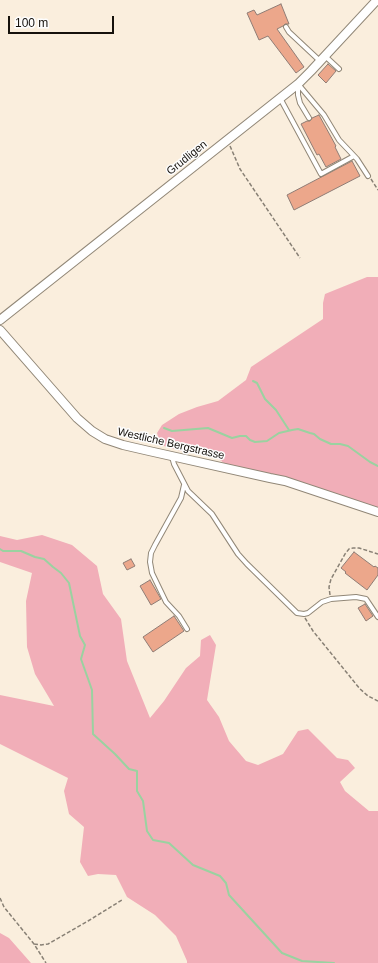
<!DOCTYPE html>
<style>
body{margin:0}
#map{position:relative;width:378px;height:963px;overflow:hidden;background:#faeedd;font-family:Helvetica,sans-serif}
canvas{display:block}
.scale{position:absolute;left:8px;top:16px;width:106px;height:18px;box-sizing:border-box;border:2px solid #15110c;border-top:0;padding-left:5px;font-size:12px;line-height:14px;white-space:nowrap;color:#15110c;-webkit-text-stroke:3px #fdfdfd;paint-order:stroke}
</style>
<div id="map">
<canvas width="378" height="963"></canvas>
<div class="scale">100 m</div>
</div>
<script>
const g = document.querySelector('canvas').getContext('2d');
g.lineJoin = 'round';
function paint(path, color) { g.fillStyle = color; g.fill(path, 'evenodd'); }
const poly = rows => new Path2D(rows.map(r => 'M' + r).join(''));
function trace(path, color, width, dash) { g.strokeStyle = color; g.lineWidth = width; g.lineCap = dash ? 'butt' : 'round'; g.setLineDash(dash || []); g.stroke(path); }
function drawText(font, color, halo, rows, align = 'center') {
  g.font = font + ' Helvetica,sans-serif'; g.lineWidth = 3; g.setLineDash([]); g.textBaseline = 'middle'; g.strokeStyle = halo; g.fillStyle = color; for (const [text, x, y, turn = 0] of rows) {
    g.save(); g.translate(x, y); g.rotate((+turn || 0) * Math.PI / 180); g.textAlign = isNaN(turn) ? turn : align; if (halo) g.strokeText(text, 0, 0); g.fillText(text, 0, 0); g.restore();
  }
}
paint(poly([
 [367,277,378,277,378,510,229,467,207,450,198,448,192,453,185,452,164,446,160,443,157,433,162,425,179,414,197,407,218,401,246,380,251,367,323,319,323,303,325,294],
 [42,535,72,545,97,566,103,594,121,619,127,661,150,718,164,701,186,668,200,656,201,640,210,635,216,645,207,700,219,717,229,741,246,761,258,765,283,754,298,731,308,729,337,758,348,760,355,768,340,782,345,791,369,811,378,811,378,963,187,963,187,961,176,936,155,915,127,897,116,875,98,874,88,876,80,862,84,827,69,814,64,791,68,778,0,744,0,695,54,706,35,674,27,647,26,601,32,573,0,562,0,536,17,540],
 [0,933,9,938,31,963,0,963]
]), '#f1aeb8');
trace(poly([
 [253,381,257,383,265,399,276,410,289,430],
 [164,428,172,431,208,428,232,438,240,436,246,436,250,440,255,442,267,441,279,433,292,430,298,429,310,433,314,434,320,439,331,444,340,444,348,446,370,462,378,466],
 [0,549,3,551,21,551,35,557,44,559,53,567,61,573,69,583,80,636,85,645,81,659,92,690,93,734,115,754,129,769,137,771,137,791,143,801,147,831,153,840,169,843,193,865,220,876,226,883,229,895,282,953,302,961,334,963]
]), '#9ad2a0', 2);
const building = poly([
 [281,4,289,24,285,24,283,26,277,29,304,67,296,73,268,36,259,40,247,13,254,10,257,15,281,4],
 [328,64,336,71,326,83,318,75,328,64],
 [319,115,336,146,335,147,341,159,326,167,319,154,317,155,301,124,307,121,310,121,312,118,319,115],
 [352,161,360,176,294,210,287,195,352,161],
 [354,552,374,567,375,566,378,568,378,575,367,590,345,573,346,572,341,568,354,552],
 [131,559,135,566,127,570,123,563,131,559],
 [150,580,161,599,151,605,140,586,150,580],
 [365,604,373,616,366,621,358,608,365,604],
 [174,616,184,631,153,652,143,637,174,616]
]);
paint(building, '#eca78b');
trace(building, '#8f7c75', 1);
const lane = poly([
 [286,27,289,32,320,61],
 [325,56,339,69],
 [298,84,324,115,339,140,357,159,368,176],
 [298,84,298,95,300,103,309,118],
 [280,98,321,174,354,156],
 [172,457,174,464,188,491,212,514,238,554,247,564,297,613,304,614,308,613,322,602,331,599,356,597,366,599,378,617],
 [184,485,181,498,155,545,151,553,150,562,152,573,166,602,179,616,187,629]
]);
const street = poly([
 [0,320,298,84,311,71,377,0],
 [0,330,77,418,92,431,105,439,123,445,149,451,270,478,285,481,378,512]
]);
trace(lane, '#918777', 6);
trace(street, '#918777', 10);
trace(poly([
 [230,146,240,169,300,258],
 [371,179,378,190],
 [330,595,329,587,331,579,345,554,349,549,353,548,359,548,378,554],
 [305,618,313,631,360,689,368,696,378,701],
 [0,898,4,907,34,944,46,963],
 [34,944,41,945,48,944,88,921,122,900]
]), '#888075', 1.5, [4, 2]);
trace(lane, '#fff', 4);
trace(street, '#fff', 8);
drawText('11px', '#15110c', '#fdfdfd', [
 ["Grudligen",187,158,-39],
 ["Westliche Bergstrasse",171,444,13]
]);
</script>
